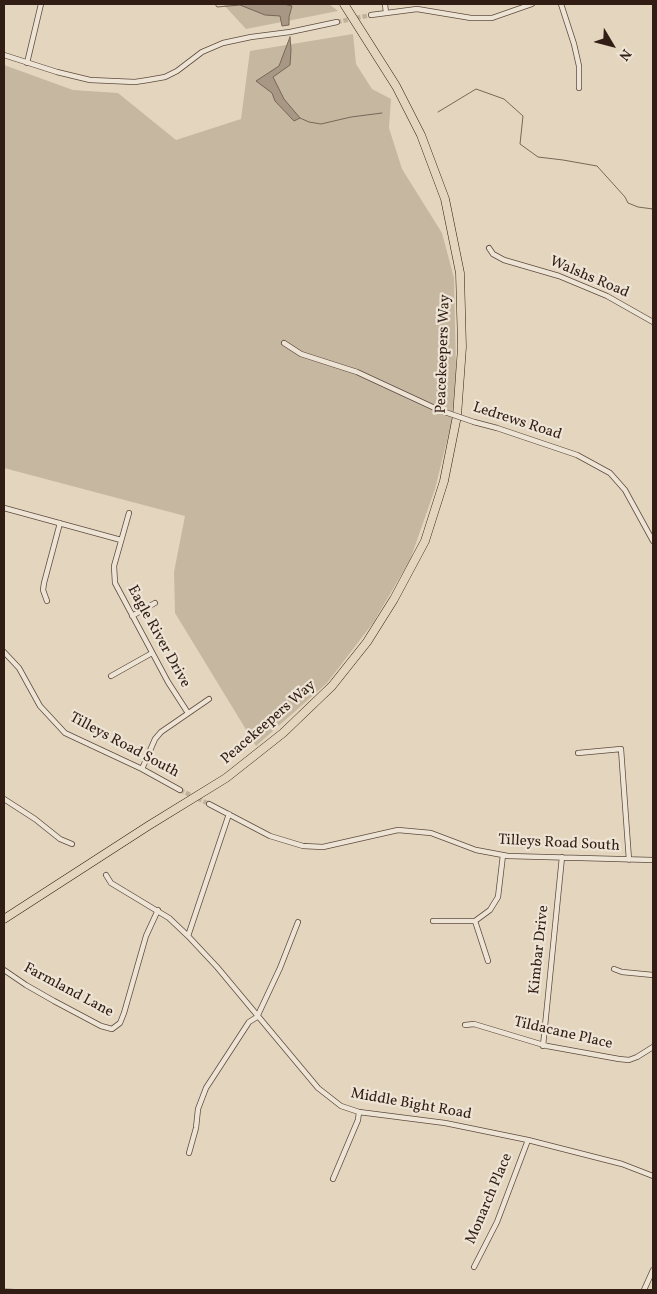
<!DOCTYPE html>
<style>
body{margin:0}
#map{position:relative;width:657px;height:1294px;overflow:hidden;background:#e4d6be;font-family:Vollkorn,serif}
canvas{display:block}
.frame{position:absolute;inset:0;border:5px solid #311d14;pointer-events:none}
.north{position:absolute;left:587px;top:20px;width:50px;height:50px;-webkit-text-stroke:4px #ede4d5;paint-order:stroke;rotate:127deg;font-size:14px;font-weight:700;line-height:20px;text-align:center;color:#311d14}
.north::after{content:'';display:block;margin:auto;width:18px;height:22px;background:#311d14;clip-path:polygon(50% 0,100% 100%,50% 72%,0 100%)}
</style>
<div id="map">
<canvas width="657" height="1294"></canvas>
<div class="frame"></div>
<div class="north">N</div>
</div>
<script>
const g = document.querySelector('canvas').getContext('2d');
g.lineJoin = 'round';
function paint(path, color) { g.fillStyle = color; g.fill(path, 'evenodd'); }
const poly = rows => new Path2D(rows.map(r => 'M' + r).join(''));
function trace(path, color, width, dash) { g.strokeStyle = color; g.lineWidth = width; g.lineCap = dash ? 'butt' : 'round'; g.setLineDash(dash || []); g.stroke(path); }
function drawText(font, color, halo, rows, align = 'center') {
  g.font = font + ' Vollkorn,serif'; g.lineWidth = 4.5; g.setLineDash([]); g.textBaseline = 'middle'; g.strokeStyle = halo; g.fillStyle = color; for (const [text, x, y, turn = 0] of rows) {
    g.save(); g.translate(x, y); g.rotate((+turn || 0) * Math.PI / 180); g.textAlign = isNaN(turn) ? turn : align; if (halo) g.strokeText(text, 0, 0); g.fillText(text, 0, 0); g.restore();
  }
}
paint(poly([
 [223,4,329,4,338,11,246,29],
 [353,34,356,64,372,89,391,99,389,128,402,169,442,233,454,278,456,369,452,420,435,489,410,560,373,623,327,683,256,746,175,613,174,572,185,516,4,468,4,65,73,90,118,93,176,140,241,119,250,51]
]), '#c6b7a1');
const water = poly([
 [242,4,284,4,292,6,289,17,289,25,282,26,280,16,265,15,240,5,242,4],
 [290,37,291,50,290,65,273,77,284,99,300,118,294,121,275,101,272,93,256,81,279,66,290,37]
]);
paint(water, '#a79784');
trace(water, '#786657', 1);
trace(poly([
 [215,4,217,7,240,5],
 [438,112,476,89,504,99,523,116,520,144,538,157,563,160,597,166,625,197,628,203,638,207,653,209],
 [300,118,309,122,321,124,351,117,382,113],
 [4,1289,27,1290]
]), '#786657', 1);
trace(poly([
 [337,22,371,15],
 [180,790,209,804]
]), '#c0b19c', 4.5, [4.5, 2]);
const street = poly([
 [385,4,386,13],
 [561,4,574,44,579,66,579,88],
 [371,15,417,9,471,18,492,18,532,4],
 [4,55,57,72,90,80,135,82,148,80,165,77,177,71,202,52,223,43,251,37,290,32,337,22],
 [27,63,41,4],
 [489,248,493,254,504,260,559,276,607,296,653,322],
 [284,343,301,354,357,372,439,410],
 [474,422,497,428,577,455,610,473,625,490,653,541],
 [4,508,121,540],
 [129,513,114,566,115,583,168,682,188,713],
 [47,601,43,590,44,583,60,523],
 [132,616,155,603],
 [4,652,19,668,40,706,65,733,142,769,180,790],
 [111,676,152,653],
 [578,753,621,749,629,860],
 [142,769,155,739,161,732,209,699],
 [4,799,35,819,60,839,72,844],
 [209,804,270,836,303,846,323,847,398,830,431,833,476,850,508,856,653,860],
 [106,875,111,883,169,918,188,936,217,967,318,1088,341,1106,359,1112,445,1123,528,1140,622,1164,653,1176],
 [433,921,475,921,490,910,498,897,503,855],
 [475,921,488,961],
 [188,936,229,814],
 [614,969,622,972,653,975],
 [4,970,26,985,54,1001,101,1026,112,1029,120,1023,124,1013,146,936,158,910],
 [465,1025,474,1024,547,1046,619,1059,629,1060,637,1057,653,1047],
 [543,1046,562,857],
 [189,1153,196,1128,198,1109,206,1088,249,1022,257,1017,280,968,298,922],
 [333,1179,358,1120,359,1112],
 [474,1267,497,1222,528,1140],
 [644,1290,653,1270]
]);
const highway = poly([
 [4,919,148,826,226,778,283,733,332,686,367,642,394,599,425,541,444,481,457,416,462,347,460,273,445,199,421,135,396,86,344,4]
]);
trace(street, '#5e4b3e', 6);
trace(highway, '#311d14', 9);
trace(street, '#ede4d5', 4.5);
trace(highway, '#e4d6be', 8);
const streetBridge = poly([
 [439,410,474,422]
]);
trace(streetBridge, '#5e4b3e', 6, []);
trace(streetBridge, '#ede4d5', 4.5);
drawText('15px', '#311d14', '#ede4d5', [
 ["Walshs Road",589,278,23],
 ["Peacekeepers Way",444,354,-88],
 ["Ledrews Road",517,422,18],
 ["Eagle River Drive",158,637,61],
 ["Peacekeepers Way",269,723,-41],
 ["Tilleys Road South",124,746,28],
 ["Tilleys Road South",559,844,3],
 ["Kimbar Drive",540,950,-84],
 ["Farmland Lane",68,991,28],
 ["Tildacane Place",563,1034,13],
 ["Middle Bight Road",411,1105,10],
 ["Monarch Place",490,1199,-67]
]);
</script>
